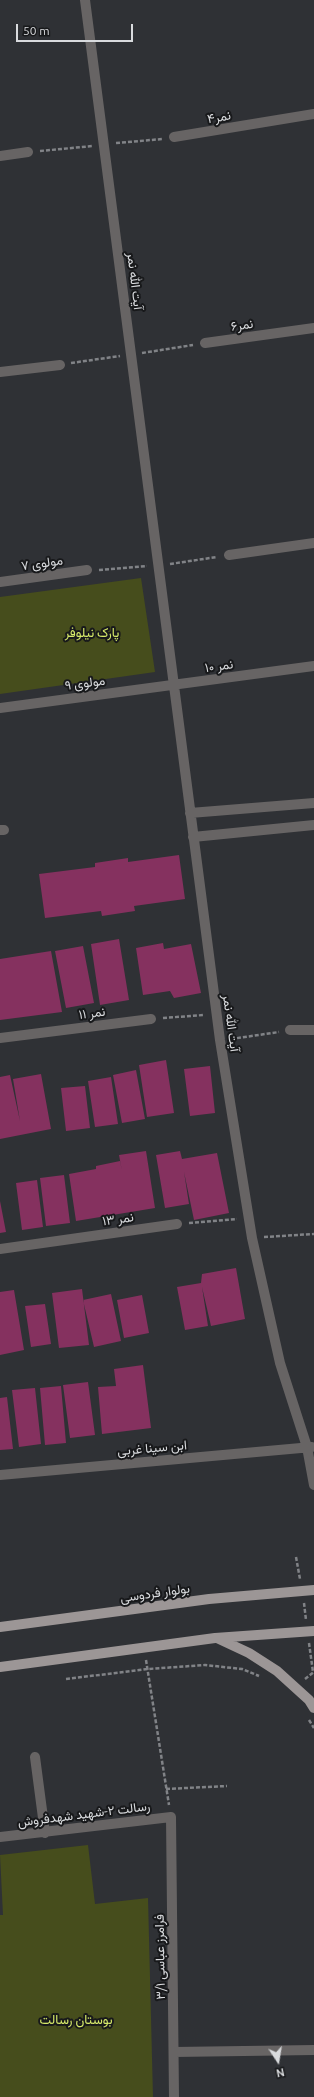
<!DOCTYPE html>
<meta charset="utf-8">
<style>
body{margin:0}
#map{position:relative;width:314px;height:2097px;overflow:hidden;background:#2f3135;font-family:Ubuntu,sans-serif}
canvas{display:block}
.north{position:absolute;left:258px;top:2041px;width:40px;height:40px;-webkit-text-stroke:3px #18191b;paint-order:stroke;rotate:168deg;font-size:11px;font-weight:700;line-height:16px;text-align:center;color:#d9dbde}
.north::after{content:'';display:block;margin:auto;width:14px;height:18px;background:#d9dbde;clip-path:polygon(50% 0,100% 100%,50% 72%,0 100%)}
.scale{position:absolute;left:16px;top:24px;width:117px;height:18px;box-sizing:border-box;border:2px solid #d9dbde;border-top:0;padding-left:5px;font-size:12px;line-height:14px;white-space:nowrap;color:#d9dbde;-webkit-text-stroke:3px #18191b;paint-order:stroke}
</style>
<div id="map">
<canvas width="314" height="2097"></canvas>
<div class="north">N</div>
<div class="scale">50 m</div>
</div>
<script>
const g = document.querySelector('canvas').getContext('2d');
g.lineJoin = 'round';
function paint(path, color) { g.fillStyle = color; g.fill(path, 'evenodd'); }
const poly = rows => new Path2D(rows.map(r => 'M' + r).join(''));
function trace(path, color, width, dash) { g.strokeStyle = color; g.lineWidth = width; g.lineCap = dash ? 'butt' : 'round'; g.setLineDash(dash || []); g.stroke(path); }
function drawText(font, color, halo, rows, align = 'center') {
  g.font = font + ' Ubuntu,Vazirmatn,sans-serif'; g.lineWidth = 4; g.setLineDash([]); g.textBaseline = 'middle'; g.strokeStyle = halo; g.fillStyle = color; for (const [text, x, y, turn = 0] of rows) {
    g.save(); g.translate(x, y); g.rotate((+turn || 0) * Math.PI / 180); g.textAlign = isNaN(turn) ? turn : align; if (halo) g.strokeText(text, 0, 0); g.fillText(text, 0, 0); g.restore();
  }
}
paint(poly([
 [141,578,155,672,0,694,0,597],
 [88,1845,95,1904,148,1898,153,2097,0,2097,0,1915,3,1915,0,1855]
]), '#464d1c');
paint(poly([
 [179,855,185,899,134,906,135,911,102,916,101,911,45,918,39,874,95,867,95,863,128,858,128,862],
 [119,939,129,1000,100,1005,91,944],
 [163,943,164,949,191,944,201,993,174,998,170,991,143,995,136,948],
 [83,946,94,1003,66,1008,55,951],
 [51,951,62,1012,0,1020,0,959],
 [166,1060,174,1113,147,1117,139,1065],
 [210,1066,215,1113,190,1116,184,1069],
 [136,1070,145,1119,122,1123,113,1075],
 [41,1074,51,1129,0,1139,0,1077,10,1075,20,1121,13,1079],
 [111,1077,118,1124,95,1127,88,1081],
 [85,1086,90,1128,66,1131,61,1088],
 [146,1151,155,1208,76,1221,69,1174,96,1169,96,1166,120,1161,122,1171,119,1155],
 [180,1151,182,1159,217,1153,229,1213,194,1220,184,1172,189,1204,165,1208,156,1155],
 [64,1175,70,1223,46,1226,40,1178],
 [37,1180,43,1227,22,1230,16,1183],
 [0,1201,6,1232,0,1233],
 [236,1268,245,1319,211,1326,202,1287,208,1326,185,1330,177,1287,201,1283,202,1274],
 [82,1289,89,1345,59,1348,52,1293],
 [14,1290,24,1350,0,1355,0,1292],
 [111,1294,121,1341,94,1347,83,1300],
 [142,1295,149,1333,124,1338,117,1300],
 [45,1304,51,1344,31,1347,25,1306],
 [143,1365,151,1428,102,1434,98,1387,116,1386,114,1369],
 [88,1382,95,1435,70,1438,63,1385],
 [61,1386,66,1443,45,1445,40,1388],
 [35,1388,41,1444,19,1447,12,1390],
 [7,1397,13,1449,0,1450,0,1398]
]), '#85315f');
trace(poly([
 [116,143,163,139],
 [40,151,93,146],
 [142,353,193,345],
 [71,363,120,356],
 [170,564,217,557],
 [99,570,147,566],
 [163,1018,204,1015],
 [231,1039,279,1032],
 [189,1223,237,1219],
 [264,1237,314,1234],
 [296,1557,300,1579],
 [304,1603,306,1620],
 [309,1643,313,1672],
 [146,1660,169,1805],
 [66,1679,148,1669,205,1665,242,1669,259,1676],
 [305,1679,314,1672],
 [309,1720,314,1728],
 [166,1789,227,1786]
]), '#818387', 2.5, [4, 2]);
trace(poly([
 [85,0,220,1040,252,1238,280,1363,307,1447,314,1485],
 [174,137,314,114],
 [0,156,28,152],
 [205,343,314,328],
 [0,372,60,365],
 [229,555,314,543],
 [0,582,87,570],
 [0,708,314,666],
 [190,813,314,803],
 [0,830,4,830],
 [193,837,314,825],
 [290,1030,314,1030],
 [0,1038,151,1019],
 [0,1249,177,1224],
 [0,1475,312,1447],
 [35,1757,45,1833],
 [0,1837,171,1817,174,2097],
 [174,2052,314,2050]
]), '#676464', 10);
trace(poly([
 [0,1627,209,1599,314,1590],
 [217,1638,249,1653,277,1671,309,1700,314,1708],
 [0,1667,215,1638,314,1631]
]), '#9c9696', 10);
drawText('13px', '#d9dbde', '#18191b', [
 ["نمر۴",219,117,-10],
 ["آیت الله نمر",135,281,83],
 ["نمر۶",242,325,-8],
 ["مولوی ۷",42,563,-8],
 ["نمر ۱۰",219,666,-8],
 ["مولوی ۹",85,683,-8],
 ["نمر ۱۱",92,1013,-7],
 ["آیت الله نمر",231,1023,82],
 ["نمر ۱۳",118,1219,-8],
 ["ابن سینا غربی",152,1448,-5],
 ["بولوار فردوسی",155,1593,-8],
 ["رسالت ۲-شهید شهدفروش",84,1814,-7],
 ["فرامرز عباسی ۳/۱",160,1957,-91]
]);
drawText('13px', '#d7eb6a', '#18191b', [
 ["پارک نیلوفر",92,633],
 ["بوستان رسالت",76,2020]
]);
</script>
